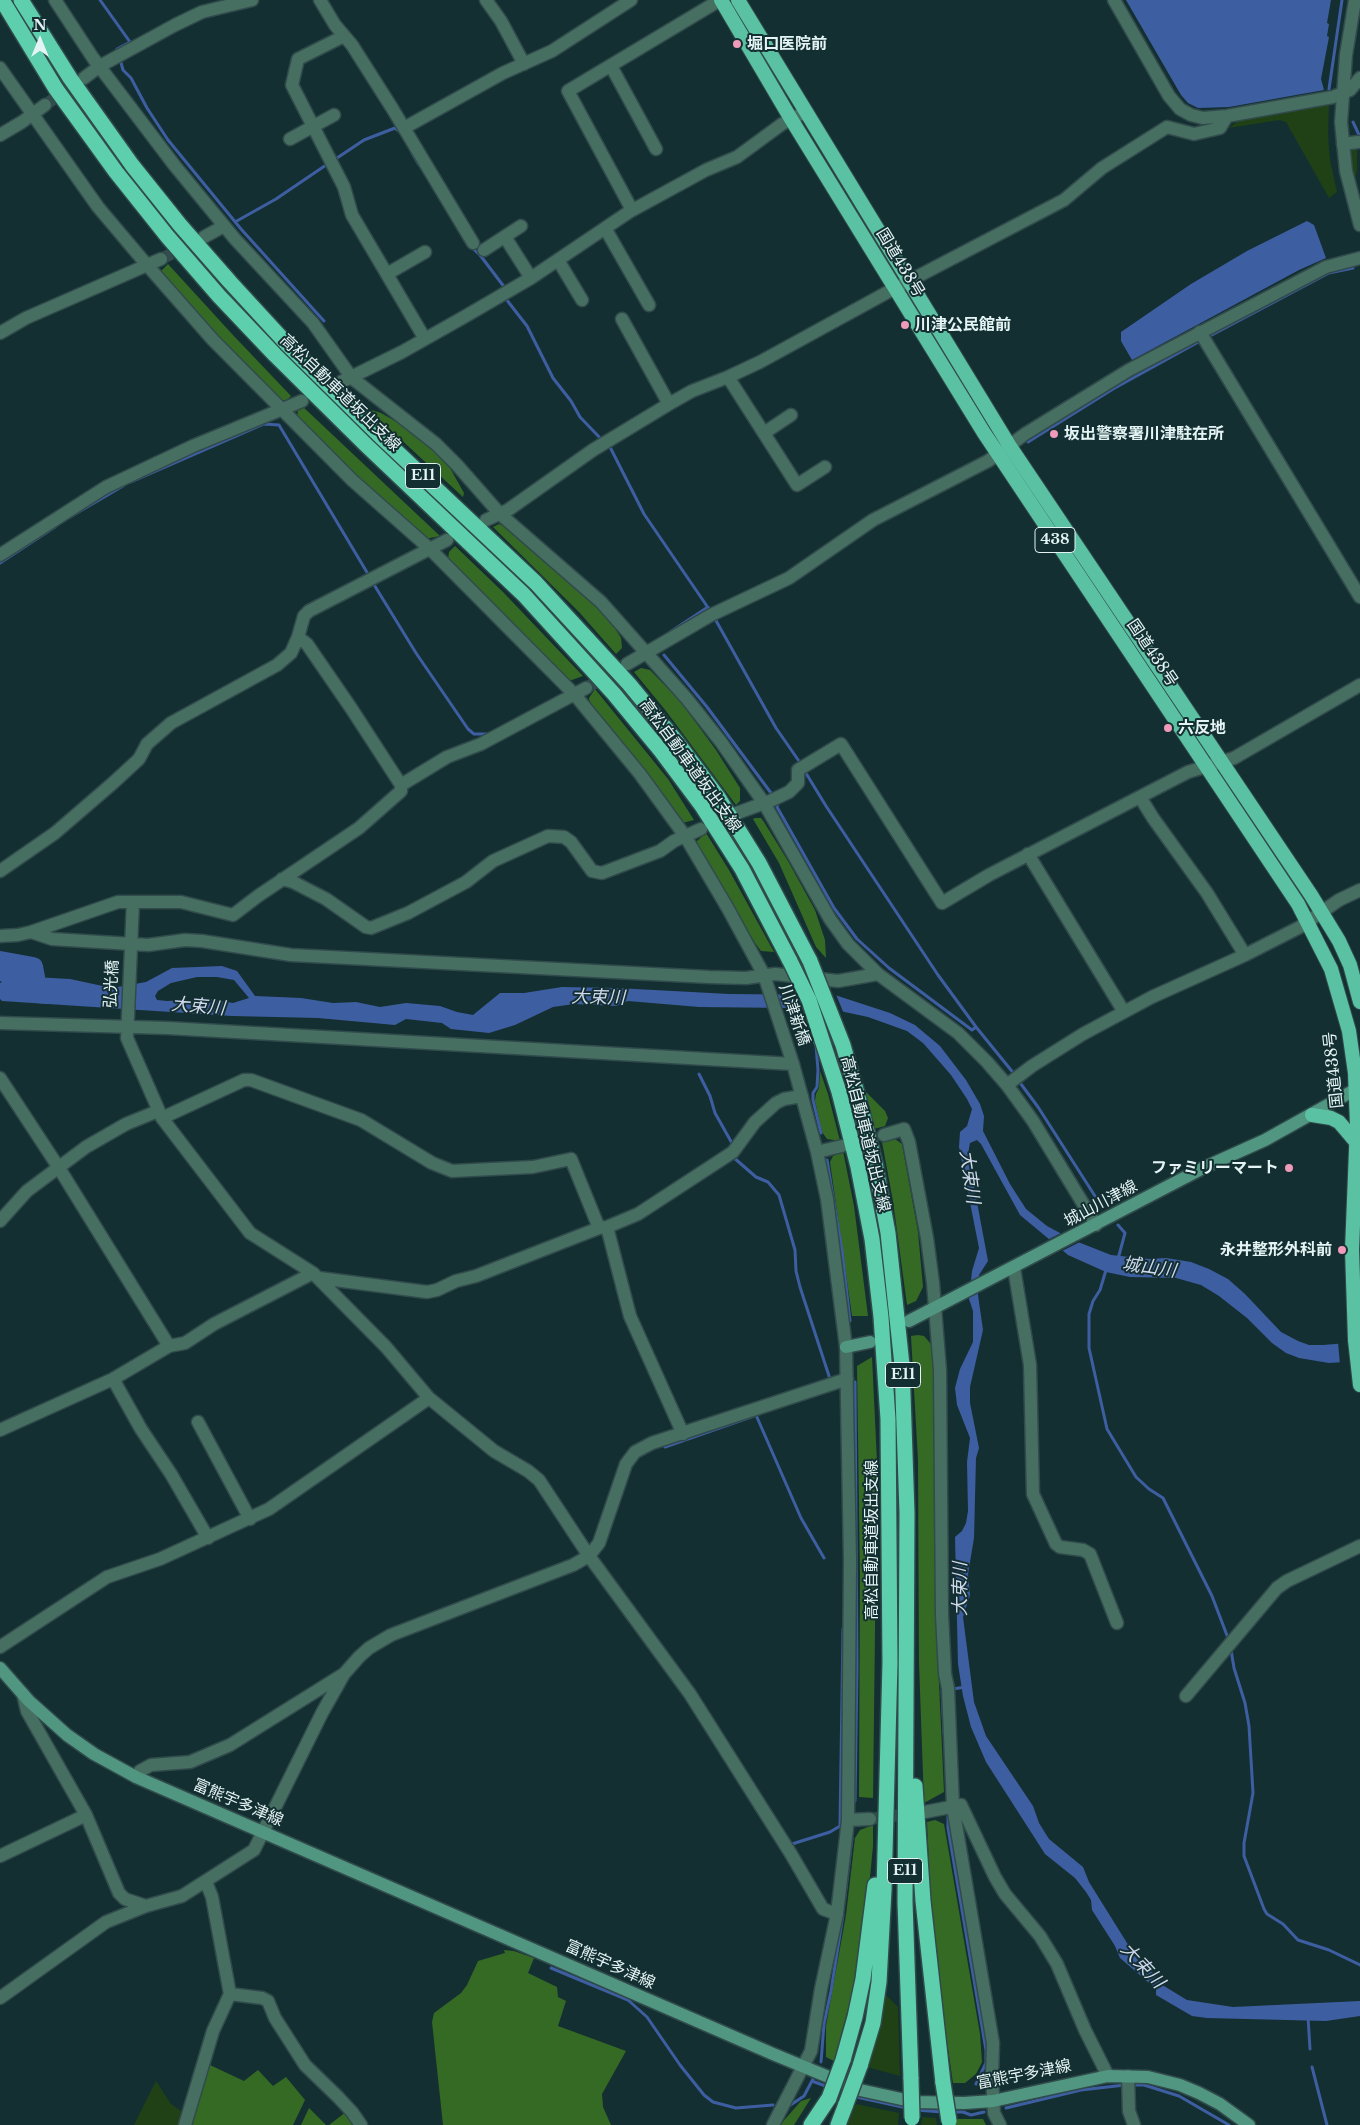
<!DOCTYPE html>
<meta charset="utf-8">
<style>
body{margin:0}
#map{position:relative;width:1360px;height:2125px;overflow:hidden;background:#142f31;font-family:"Libre Baskerville",serif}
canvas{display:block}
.north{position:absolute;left:15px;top:15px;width:50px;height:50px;-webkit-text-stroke:4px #142f31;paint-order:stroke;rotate:0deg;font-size:14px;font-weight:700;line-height:20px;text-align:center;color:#e4f4f5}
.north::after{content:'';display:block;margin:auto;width:18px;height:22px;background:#e4f4f5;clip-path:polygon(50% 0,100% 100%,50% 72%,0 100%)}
</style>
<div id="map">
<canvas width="1360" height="2125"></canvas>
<div class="north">N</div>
</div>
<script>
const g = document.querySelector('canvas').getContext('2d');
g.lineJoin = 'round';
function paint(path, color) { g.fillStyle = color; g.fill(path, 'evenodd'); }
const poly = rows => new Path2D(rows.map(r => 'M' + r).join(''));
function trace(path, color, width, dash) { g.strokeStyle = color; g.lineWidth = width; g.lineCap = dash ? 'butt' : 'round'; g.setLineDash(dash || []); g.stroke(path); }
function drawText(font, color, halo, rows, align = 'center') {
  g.font = font + ' "Libre Baskerville","Noto Sans JP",serif'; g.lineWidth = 4; g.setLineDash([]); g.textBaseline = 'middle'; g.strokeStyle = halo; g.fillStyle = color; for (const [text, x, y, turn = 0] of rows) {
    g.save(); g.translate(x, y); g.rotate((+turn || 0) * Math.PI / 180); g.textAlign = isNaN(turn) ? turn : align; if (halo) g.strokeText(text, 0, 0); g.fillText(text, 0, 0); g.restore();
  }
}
paint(poly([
 [1329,103,1328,135,1330,160,1337,192,1329,198,1286,122,1279,120,1229,128,1239,120,1251,117],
 [1348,148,1357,148,1357,171,1354,181],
 [885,1994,898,2007,900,2076,867,2067],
 [156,2081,171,2104,184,2113,181,2125,134,2125],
 [856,2104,899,2113,898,2125,847,2125],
 [922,2117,936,2118,937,2125,921,2125]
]), '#1f4115');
paint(poly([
 [168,264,232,334,291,396,287,400,276,400,160,276,161,271],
 [301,405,440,536,425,539,419,536,297,420,298,408],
 [368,409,381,413,404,426,431,448,450,468,464,493,463,497],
 [499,524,504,526,562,574,610,620,621,638,622,648,616,654,579,612,493,527],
 [455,546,503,592,583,676,569,681,448,560,449,552],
 [641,668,650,670,680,701,716,750,740,788,740,801,736,805,666,711,634,672],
 [595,689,668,779,694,820,682,823,611,728,590,704,589,698],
 [755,818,761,818,764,822,788,861,815,910,825,940,826,958,816,947,779,863,753,819],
 [706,833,729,870,774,952,761,951,755,943,699,849,697,841],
 [820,1071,828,1094,840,1141,827,1139,822,1132,815,1101,816,1094,819,1088],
 [863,1089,885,1111,888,1118,885,1126,874,1129],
 [895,1139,902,1144,918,1232,923,1287,916,1301,907,1305,893,1201,882,1142],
 [843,1151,854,1206,868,1316,852,1316,830,1162,833,1156],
 [918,1335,924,1336,931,1344,935,1376,938,1662,944,1792,924,1803,919,1663,918,1460,911,1336],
 [872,1357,877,1462,873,1798,859,1797,860,1576,857,1366],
 [935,1820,944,1824,980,2034,982,2062,976,2074,965,2083,953,2083,939,1986,930,1887,927,1822],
 [873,1825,873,1846,870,1877,853,1991,834,2061,826,2057,826,2026,846,1915,855,1838,860,1830],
 [504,1950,514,1951,534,1958,528,1973,557,1987,558,1997,566,2001,558,2026,626,2051,602,2094,603,2107,611,2125,443,2125,432,2022,434,2013,461,1993,467,1985,478,1961,505,1953],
 [210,2065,244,2081,258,2070,273,2086,286,2077,305,2100,293,2125,192,2125],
 [811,2098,794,2125,780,2125,801,2101],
 [309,2108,326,2125,301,2125],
 [346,2112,354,2125,329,2125],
 [954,2119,983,2119,986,2125,955,2125]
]), '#356a25');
paint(poly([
 [1126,0,1331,0,1327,23,1329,24,1327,36,1329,37,1321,79,1324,90,1229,107,1198,108,1188,103,1181,95],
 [1307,221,1314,225,1326,258,1299,270,1132,360,1121,341,1121,332,1191,284,1247,251],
 [0,961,15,971,33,977,70,979,112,988,146,982,172,968,222,966,237,971,255,996,301,998,333,1003,356,1002,380,1007,406,1003,440,1006,457,1012,473,1015,500,993,524,993,562,987,616,988,729,994,835,995,890,1013,915,1025,940,1046,966,1080,980,1104,984,1116,983,1131,1010,1184,1026,1209,1047,1226,1073,1240,1111,1255,1149,1259,1166,1258,1191,1262,1209,1269,1228,1279,1245,1294,1281,1332,1298,1341,1309,1345,1323,1345,1360,1342,1360,1361,1329,1363,1299,1358,1286,1353,1272,1343,1247,1318,1219,1296,1201,1285,1176,1278,1130,1277,1106,1272,1068,1255,1020,1215,981,1144,977,1140,970,1143,968,1154,988,1261,979,1275,978,1295,983,1330,970,1387,970,1403,979,1448,976,1458,974,1538,968,1574,970,1595,963,1617,974,1702,986,1736,1033,1806,1039,1823,1049,1839,1083,1867,1089,1882,1137,1959,1149,1968,1164,1986,1187,2000,1233,2007,1360,2001,1360,2016,1326,2021,1207,2018,1192,2016,1156,1995,1156,1989,1120,1958,1115,1946,1092,1910,1091,1900,1086,1892,1075,1878,1045,1854,986,1762,971,1727,963,1696,958,1664,955,1537,962,1531,966,1523,968,1511,967,1462,970,1438,957,1405,955,1388,960,1369,973,1342,973,1311,969,1299,972,1271,979,1248,959,1147,960,1132,967,1126,972,1109,967,1099,951,1075,923,1043,907,1031,868,1017,840,1011,790,1008,699,1007,628,1001,616,1006,574,1004,553,1007,515,1025,489,1033,451,1029,442,1023,406,1019,395,1025,318,1018,232,1016,2,1001,0,999,0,983,2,982,0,981],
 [197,977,217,977,234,980,249,998,233,1003,211,999,167,1001,157,1000,155,996,158,991,171,983]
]), '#3e5ea2');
paint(poly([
 [792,991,835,992,844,1014,800,1011],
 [1063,1232,1082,1241,1060,1252,1045,1241],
 [1360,1340,1360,1364,1340,1365,1338,1342]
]), '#142f31');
trace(poly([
 [100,0,130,42,117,49,118,53],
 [120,59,123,70,131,78,147,108,168,140,241,229,324,321],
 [1329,89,1342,0],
 [1353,122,1360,137],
 [412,153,419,165],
 [334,160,364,140,395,128,400,132],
 [235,222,276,199,329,163],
 [470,246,480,255,505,288],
 [506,299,527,326,553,378,571,401,580,417,602,440],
 [1208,337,1329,273,1353,268],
 [1028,442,1113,389,1202,340],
 [610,447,644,514,711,612],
 [131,482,264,424,279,425,368,574],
 [70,517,123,486],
 [0,563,55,527],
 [373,583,416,653,468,729,474,734,489,734],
 [714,617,776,728,801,764],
 [670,632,708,607],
 [664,655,707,707,771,793,774,794],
 [804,770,826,806,938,975,976,1027],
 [778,800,777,807,834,908,857,939,889,968,972,1030,976,1027,1015,1075],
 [811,1025,810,1032,816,1046,818,1070,817,1087,813,1093,813,1100,821,1133],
 [699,1074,710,1096,715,1113,733,1145],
 [1018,1080,1038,1107,1102,1207],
 [733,1157,756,1177,768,1182,779,1195,795,1250,796,1271,800,1287,830,1379],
 [827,1160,842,1251,850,1321],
 [1118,1225,1125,1233,1118,1259],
 [1106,1270,1100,1290,1093,1301,1089,1314,1089,1348,1107,1429,1136,1477,1149,1489,1163,1498,1212,1596,1228,1638],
 [855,1382,857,1667,855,1801],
 [756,1415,801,1518,824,1558],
 [665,1447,754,1416],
 [1231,1650,1234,1668,1245,1703,1249,1726,1253,1793,1244,1843,1244,1856,1264,1909,1267,1914,1283,1924,1298,1940,1329,1950,1360,1965],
 [953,1689,965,1687],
 [944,1734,942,1690,944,1690],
 [948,1810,948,1828,986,2050,986,2063,976,2084],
 [792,1844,830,1832,840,1826,843,1629],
 [844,1904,852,1838],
 [551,1968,628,2000,647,2017,680,2065,704,2095,713,2102,736,2108,773,2105],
 [1308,2017,1310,2049],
 [821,2062,824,2024,831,1991,843,1915],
 [1312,2067,1327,2125],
 [812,2081,828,2087],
 [1132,2085,1144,2085,1179,2096,1229,2125],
 [852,2096,907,2108],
 [789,2106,804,2096,813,2079],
 [1006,2108,1081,2090,1125,2085],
 [916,2110,942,2112],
 [953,2112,963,2112,971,2115,984,2112]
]), '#3e5ea2', 3);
trace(poly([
 [0,961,33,967,38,993,48,994]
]), '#3e5ea2', 20);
trace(poly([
 [45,105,82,79],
 [161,259,203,238],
 [586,688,625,665],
 [870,1819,915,1813]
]), '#334d4e', 12, [12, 6]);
const minor = poly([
 [320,0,335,25,352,45,392,108,473,243],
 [486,0,501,21,524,64],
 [1114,0,1169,96,1180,109,1191,115,1203,118,1227,116,1333,97,1350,90,1360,78],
 [344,36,298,59,292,85,344,187,352,215,425,339],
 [611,66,656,149],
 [0,68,98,207,147,265,213,340,352,480,430,549,575,695,640,774,685,836,727,907,764,975,793,1064,817,1152,827,1199,846,1347,850,1560,848,1820,837,1914,821,1989,811,2051,773,2125],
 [84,78,100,66,175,25,202,12,252,0],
 [404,128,503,73,552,51,631,0],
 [0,135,22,122,45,105],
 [290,139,334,115],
 [1343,144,1358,142],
 [632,210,568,91,720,0],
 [605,228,649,305],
 [204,237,224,226],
 [505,237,531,278],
 [484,250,521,226],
 [558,260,582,300],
 [387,274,425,252],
 [622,319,669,404],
 [1200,332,1360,597],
 [0,333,26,318,161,259],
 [728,377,797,485,825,467],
 [341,382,402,352,464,317,531,278,629,212,706,170,737,157,782,124,805,112],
 [764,433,791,415],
 [486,520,508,510,593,450,669,404,692,391,728,377,760,362,886,293,1064,200,1102,168,1167,127,1194,134,1220,128,1227,116],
 [0,555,106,487,193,446,302,401],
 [298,637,307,644,351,708,401,785],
 [627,664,711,615,789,578,873,520,988,461,998,454],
 [1140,797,1153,818,1207,893,1245,955],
 [737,813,770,801,789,792,798,783,798,770,841,744,942,903,989,875,1188,772,1234,758,1360,685],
 [1028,854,1124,1012],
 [0,871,55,833,113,783,139,759,147,744,171,723,277,665,291,653,298,637,304,616,309,611,447,540],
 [282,879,293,882,326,899,366,927,371,928,408,913,466,882,493,861,548,836,564,837,571,842,592,871,602,873,660,851,674,841,701,829],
 [133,902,127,1038,162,1118,250,1233,313,1273,386,1347,429,1398,494,1451,528,1471,539,1480,589,1556,690,1694,791,1854,823,1909,837,1914],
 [31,932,52,939,148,945,185,940,202,941,291,955,709,977,746,978,775,974,838,981,878,974],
 [0,936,18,935,31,932,118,902,181,902,233,915,258,896,359,828,401,791,401,785,447,757,481,744,586,688],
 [0,1023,167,1028,793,1064],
 [0,1078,59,1168,169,1346],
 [1007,1085,1032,1066,1083,1034,1152,997,1245,955,1300,927,1339,900,1360,890],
 [162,1118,244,1080,251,1080,361,1120,432,1163,452,1171,533,1167,571,1159,599,1228],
 [884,1135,904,1129,909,1142,927,1238,933,1283,940,1370,942,1615,945,1674,948,1688,953,1807,993,2043,992,2077],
 [817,1152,842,1146],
 [0,1221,27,1191,86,1147,126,1124,158,1111],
 [607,1227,630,1316,683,1434],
 [1014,1268,1030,1365,1033,1494,1056,1544,1060,1547,1083,1550,1090,1554,1117,1623],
 [319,1278,427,1292,437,1290,456,1281,476,1276,599,1228,607,1227,638,1214,733,1152,755,1122,776,1103,784,1099,802,1096],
 [113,1379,141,1429,171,1474,208,1538],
 [198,1422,250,1519],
 [0,1430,113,1379,169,1346,185,1343,214,1324,313,1273],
 [0,1647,107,1577,160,1559,269,1509,429,1398],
 [23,1694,27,1711,86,1815,119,1893,125,1899,146,1906],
 [1186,1696,1277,1588,1287,1581,1360,1546],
 [136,1777,140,1771,151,1765,190,1762,230,1745,342,1675],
 [925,1812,961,1805,995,1877,1005,1894,1040,1936,1057,1964,1085,2030,1108,2076],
 [848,1820,870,1819],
 [0,1856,86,1815],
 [230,1994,262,1998,268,2001,275,2018,305,2065,338,2097,352,2112,361,2125],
 [0,1998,106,1922,146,1906,182,1896,254,1850,322,1713,344,1674,359,1657,369,1648,391,1635,573,1565,589,1556,599,1543,626,1464,635,1452,652,1443,847,1379],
 [1128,2076,1129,2111,1134,2125],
 [185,2125,213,2031,230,1994,212,1897,206,1882]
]);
const tertiary = poly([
 [55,0,93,58,175,166,235,239,313,323,352,378,436,444,457,465,500,514,601,602,687,699,721,742,764,803,830,919,848,944,878,974,958,1033,987,1062,1007,1085,1033,1121,1096,1225],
 [1355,0,1346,55,1341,122,1346,171,1360,225],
 [998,454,1025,434,1129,370,1326,267,1360,258],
 [992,2077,994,2113,1000,2125]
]);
const secondary = poly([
 [909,1321,1205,1167,1265,1140,1360,1087],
 [846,1347,870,1342],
 [0,1668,29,1701,67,1735,94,1754,136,1777,773,2054,860,2090,915,2102,964,2103,993,2101,1108,2076,1148,2077,1180,2085,1199,2093,1220,2104,1249,2125]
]);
const trunk = poly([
 [721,0,791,119,984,433,1298,904,1331,969,1349,1031,1355,1073,1357,1125,1352,1250,1355,1340,1360,1385],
 [738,0,1009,445,1311,895,1339,941,1350,965,1360,1002],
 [1312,1115,1331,1118,1339,1122,1356,1142]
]);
const motorway = poly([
 [2,0,56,89,116,172,167,236,219,296,275,355,366,445,524,595,614,694,661,751,702,806,742,869,790,961],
 [21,0,70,78,132,165,180,225,230,282,287,344,378,434,536,583,629,684,676,741,718,797,759,863,810,961],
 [839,1092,858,1167,872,1239,881,1317,888,1419,890,1663,884,1890,879,1982,873,2023,860,2066],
 [857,1093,875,1163,888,1233,902,1365,907,1513,905,1902,911,2079],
 [915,1786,923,1901,943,2083],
 [843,2060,855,2017,863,1979,875,1885],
 [811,2125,829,2098],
 [838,2125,846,2104]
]);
trace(minor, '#314b4c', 15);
trace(tertiary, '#314b4c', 15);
trace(secondary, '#314b4c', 15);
trace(trunk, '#314b4c', 16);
trace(motorway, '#314b4c', 18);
trace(minor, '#466f61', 12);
trace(tertiary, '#466f61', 12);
trace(secondary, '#519680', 12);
trace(trunk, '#5ac2a2', 14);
trace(motorway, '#5dcfac', 15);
const motorwayBridge = poly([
 [790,961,809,1000,839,1092],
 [810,961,843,1045,857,1093],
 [911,2079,912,2118],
 [943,2083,949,2121],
 [829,2098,843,2060],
 [846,2104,860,2066]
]);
trace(motorwayBridge, '#314b4c', 18, []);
trace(motorwayBridge, '#5dcfac', 15);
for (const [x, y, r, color] of [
 [737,44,5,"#ef9ab8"],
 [905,325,5,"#ef9ab8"],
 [1054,434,5,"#ef9ab8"],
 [1168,728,5,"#ef9ab8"],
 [1289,1168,5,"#ef9ab8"],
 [1342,1250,5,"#ef9ab8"]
]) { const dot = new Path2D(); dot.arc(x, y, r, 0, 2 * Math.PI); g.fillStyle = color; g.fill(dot); trace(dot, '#142f31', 2); }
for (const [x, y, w] of [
 [423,476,35],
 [1055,540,40],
 [903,1375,35],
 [905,1871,35]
]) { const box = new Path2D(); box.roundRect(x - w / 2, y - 12.5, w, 25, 4); g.fillStyle = '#142f31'; g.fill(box); trace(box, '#e4f4f5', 1); }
drawText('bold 15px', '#e4f4f5', null, [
 ["E11",423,476],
 ["438",1055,540],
 ["E11",903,1375],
 ["E11",905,1871]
]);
drawText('bold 16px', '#e4f4f5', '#142f31', [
 ["堀口医院前",747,44],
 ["川津公民館前",915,325],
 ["坂出警察署川津駐在所",1064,434],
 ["六反地",1178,728],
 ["ファミリーマート",1279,1168,"right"],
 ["永井整形外科前",1332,1250,"right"]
], 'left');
drawText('16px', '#e4f4f5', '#142f31', [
 ["国道438号",900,263,59],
 ["高松自動車道坂出支線",340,393,44],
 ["国道438号",1152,653,56],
 ["高松自動車道坂出支線",690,766,54],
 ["弘光橋",112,984,-87],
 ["川津新橋",794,1015,71],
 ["国道438号",1334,1070,-96],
 ["高松自動車道坂出支線",865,1134,76],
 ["城山川津線",1101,1204,-28],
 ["高松自動車道坂出支線",872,1540,-90],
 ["富熊宇多津線",238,1803,23],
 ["富熊宇多津線",610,1965,24],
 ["富熊宇多津線",1024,2075,-11]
]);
drawText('italic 18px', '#cfd9ed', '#142f31', [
 ["大束川",598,998,1],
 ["大束川",198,1007,5],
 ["大束川",969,1177,82],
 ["城山川",1149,1268,8],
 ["大束川",961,1589,-90],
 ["大束川",1142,1966,47]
]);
</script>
